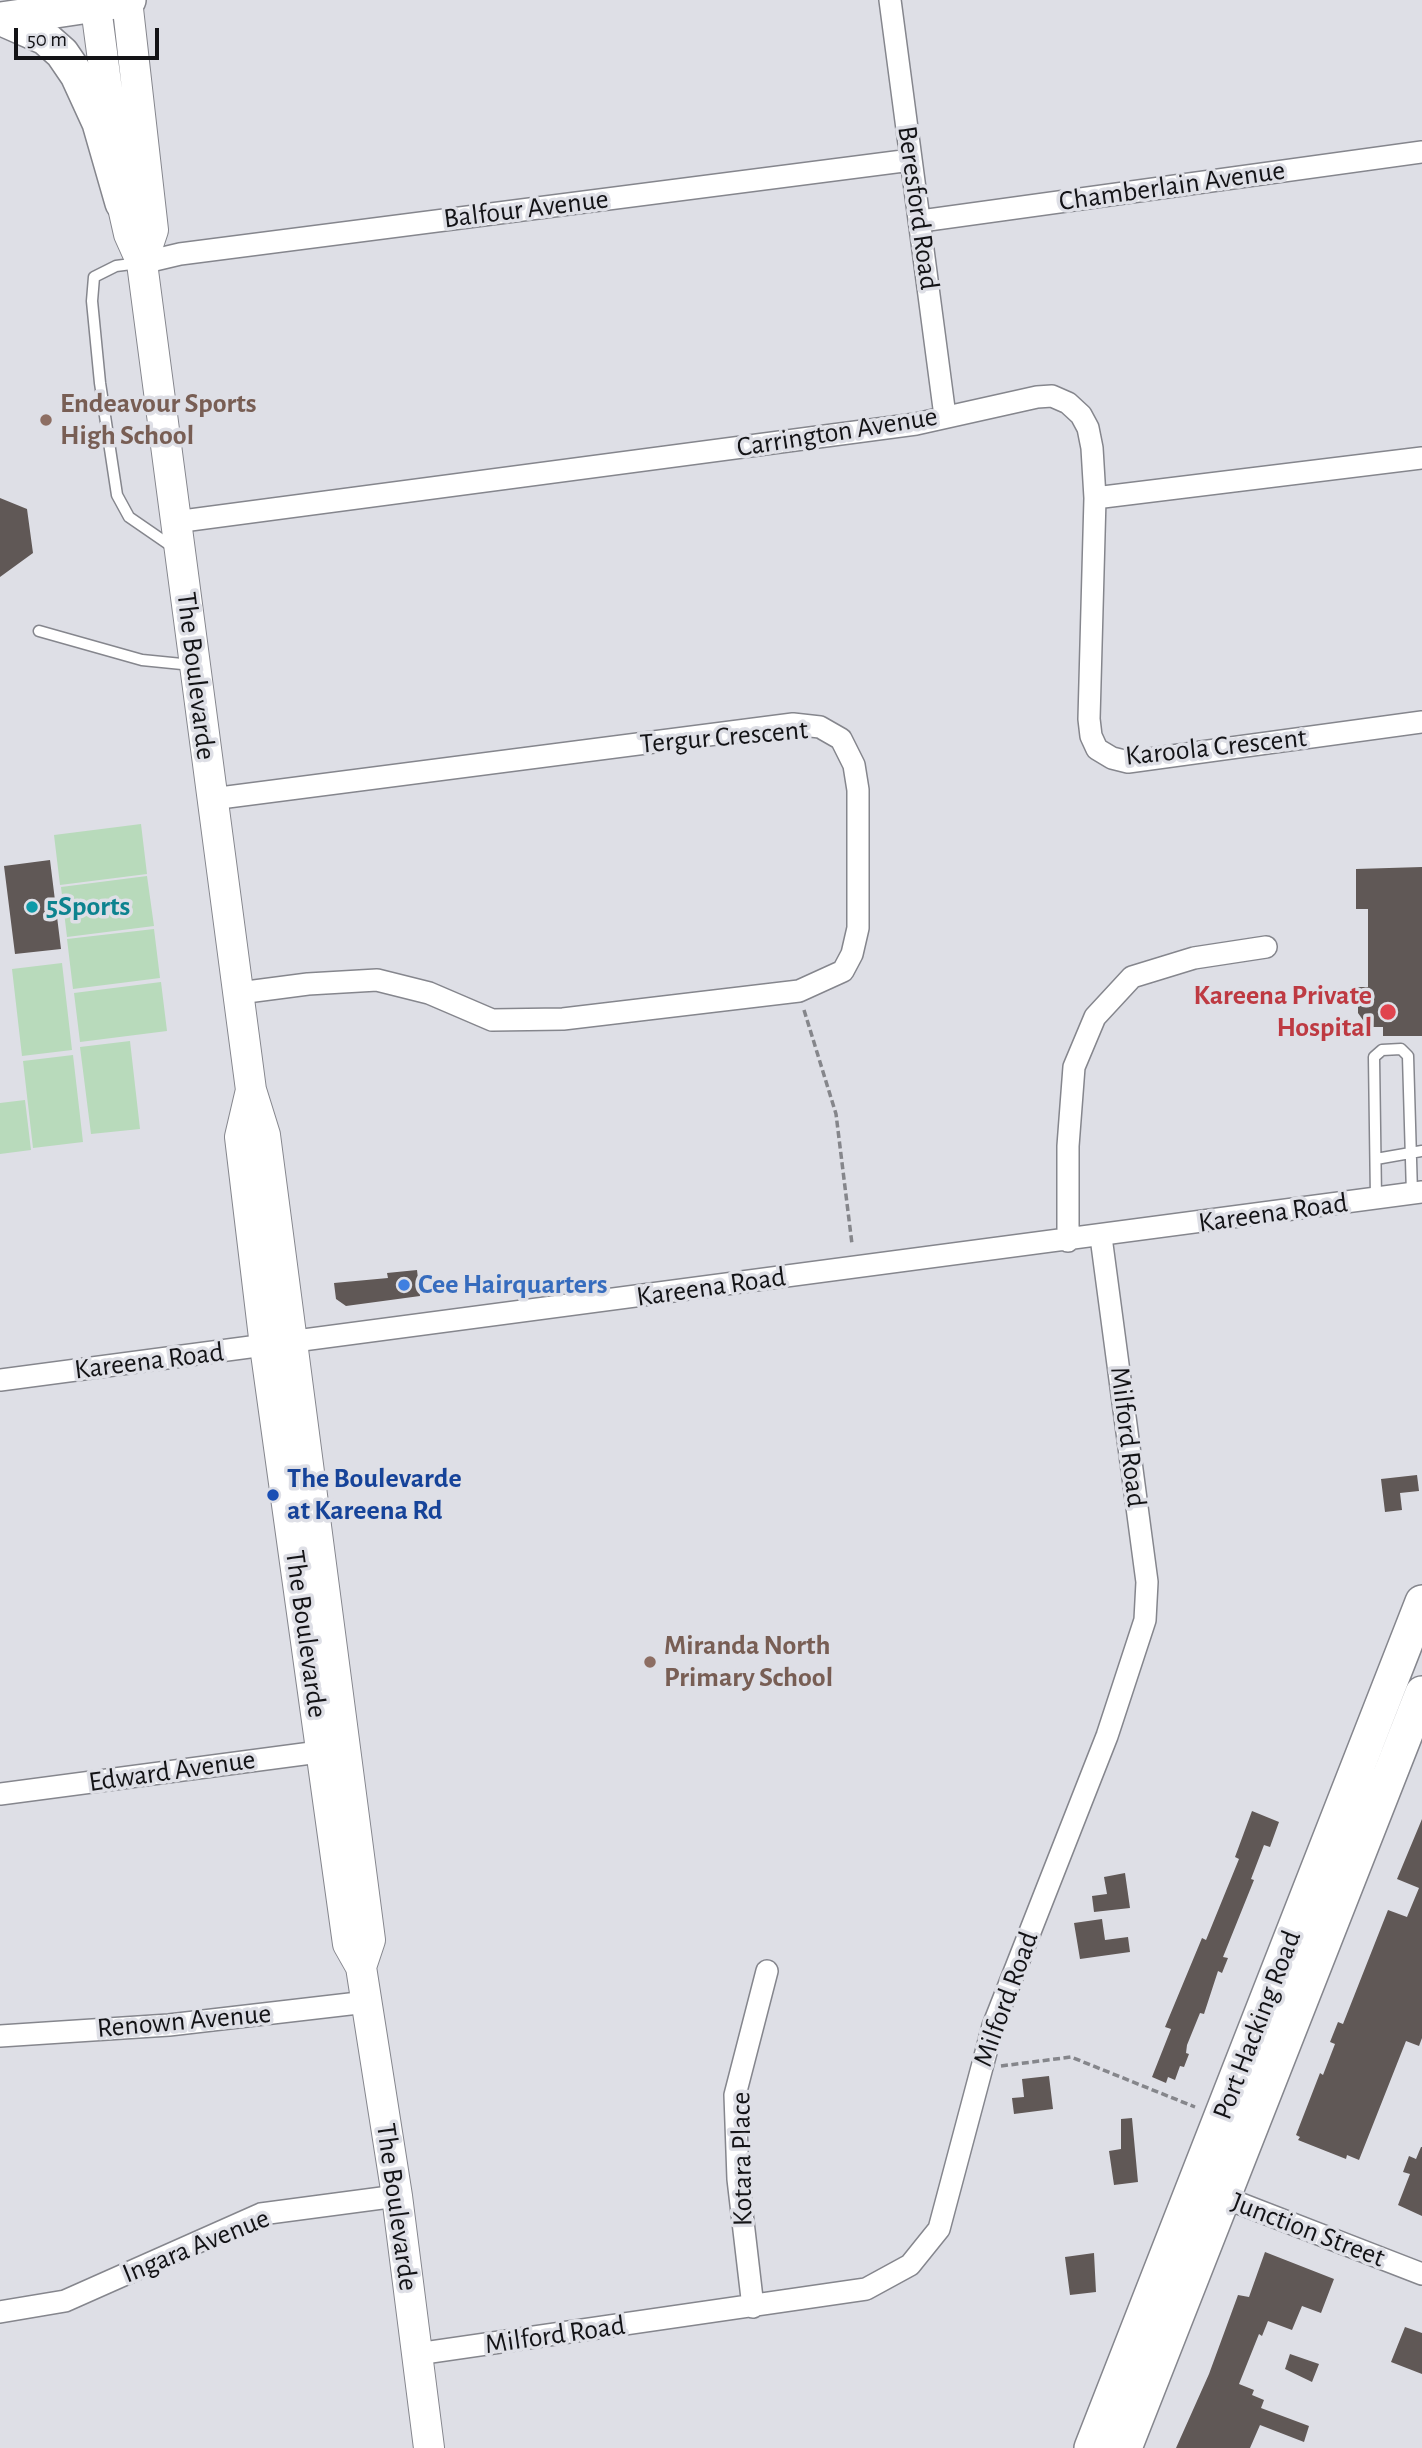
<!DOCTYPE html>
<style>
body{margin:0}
#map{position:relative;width:1422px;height:2448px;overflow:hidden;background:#dedfe6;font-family:"Alegreya Sans",sans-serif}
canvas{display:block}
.scale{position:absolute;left:14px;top:28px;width:145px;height:32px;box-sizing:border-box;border:4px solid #131316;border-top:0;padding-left:9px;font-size:21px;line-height:24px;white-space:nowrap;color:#131316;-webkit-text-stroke:5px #dedfe6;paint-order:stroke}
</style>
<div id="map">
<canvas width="1422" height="2448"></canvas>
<div class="scale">50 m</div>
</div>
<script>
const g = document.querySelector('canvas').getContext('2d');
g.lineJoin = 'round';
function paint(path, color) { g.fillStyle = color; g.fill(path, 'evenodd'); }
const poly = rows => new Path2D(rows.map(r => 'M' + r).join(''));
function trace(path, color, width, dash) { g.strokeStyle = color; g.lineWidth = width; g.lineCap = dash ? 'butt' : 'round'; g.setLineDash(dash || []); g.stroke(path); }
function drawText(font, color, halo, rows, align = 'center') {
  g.font = font + ' "Alegreya Sans",sans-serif'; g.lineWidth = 7; g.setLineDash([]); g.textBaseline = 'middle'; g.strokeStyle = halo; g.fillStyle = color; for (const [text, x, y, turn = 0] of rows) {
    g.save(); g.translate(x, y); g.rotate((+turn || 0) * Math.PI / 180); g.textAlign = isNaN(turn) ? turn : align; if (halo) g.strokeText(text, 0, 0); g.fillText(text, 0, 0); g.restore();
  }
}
paint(poly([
 [141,824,147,874,60,885,54,835],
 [147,876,154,926,67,937,61,887],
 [154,929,160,978,73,989,67,939],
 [62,963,72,1050,22,1056,12,969],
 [161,982,167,1031,80,1042,74,993],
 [130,1041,140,1129,91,1134,80,1047],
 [73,1055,83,1142,33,1148,23,1061],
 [25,1100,31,1150,0,1154,0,1103]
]), '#b8dabb');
paint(poly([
 [0,498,27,509,33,553,0,577],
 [50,860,61,949,15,954,4,866],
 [1422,867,1422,1036,1383,1036,1383,1027,1368,1027,1358,1013,1358,987,1368,987,1368,909,1356,909,1356,869],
 [417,1270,420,1296,346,1306,336,1299,334,1283,388,1278,387,1273],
 [1417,1475,1419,1491,1400,1493,1402,1510,1385,1512,1381,1479],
 [1252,1811,1279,1822,1270,1847,1264,1845,1251,1879,1254,1880,1223,1957,1228,1958,1222,1973,1218,1971,1204,2014,1200,2013,1187,2045,1186,2053,1189,2054,1184,2067,1180,2066,1175,2080,1168,2077,1166,2083,1152,2077,1171,2029,1165,2027,1202,1938,1206,1940,1239,1859,1235,1857],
 [1422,1819,1422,2038,1419,2046,1406,2041,1359,2160,1347,2155,1346,2159,1298,2140,1300,2137,1296,2135,1320,2073,1323,2075,1335,2044,1330,2042,1338,2022,1343,2024,1388,1910,1407,1917,1419,1888,1397,1879],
 [1125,1873,1130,1908,1094,1912,1092,1896,1107,1894,1104,1877],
 [1102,1919,1105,1940,1128,1937,1130,1952,1080,1959,1074,1923],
 [1049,2076,1053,2109,1014,2114,1012,2098,1024,2097,1022,2079],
 [1132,2118,1138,2182,1114,2185,1109,2151,1121,2149,1121,2119],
 [1421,2147,1422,2147,1422,2216,1398,2205,1410,2174,1403,2172,1409,2156,1416,2159],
 [1265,2252,1334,2279,1321,2313,1302,2306,1292,2330,1268,2321,1262,2336,1259,2334,1239,2384,1254,2390,1252,2395,1264,2400,1261,2408,1309,2426,1304,2442,1260,2425,1250,2448,1176,2448,1209,2374,1238,2295,1249,2297],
 [1094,2253,1096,2292,1070,2295,1065,2257],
 [1405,2327,1422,2333,1422,2374,1391,2362],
 [1290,2354,1319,2364,1312,2382,1285,2369]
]), '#605856');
const lane = poly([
 [139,263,116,266,94,277,92,301,100,383,117,495,129,517,174,548],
 [39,631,142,660,192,665],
 [1376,1159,1422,1151],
 [1376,1199,1374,1057,1382,1050,1401,1049,1408,1056,1412,1194]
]);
const street = poly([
 [890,0,945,416],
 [921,221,1422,152],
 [142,263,180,254,911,160],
 [1095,498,1422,458],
 [175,522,916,424,1037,397,1052,396,1068,403,1081,415,1088,428,1092,448,1095,498,1089,719,1091,736,1097,749,1112,758,1128,762,1422,722],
 [212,799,793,724,820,727,841,739,854,765,858,790,858,928,852,954,843,971,799,991,563,1019,492,1020,429,993,377,980,308,984,239,993],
 [1068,1241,1068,1146,1074,1067,1095,1017,1132,977,1194,958,1266,947],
 [0,1380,1422,1192],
 [0,1794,334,1750],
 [0,2036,169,2025,367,2002],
 [1223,2197,1422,2274],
 [753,2307,738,2179,735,2095,767,1971],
 [0,2312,65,2301,261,2214,397,2196],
 [417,2354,866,2289,910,2265,939,2229,993,2026,1107,1736,1145,1620,1147,1582,1101,1237]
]);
const secondary = poly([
 [95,0,122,203,129,234,142,263,251,1090,265,1135,370,1940,361,1967],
 [127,0,153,230,142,263],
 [251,1090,240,1137,265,1346,348,1944,361,1967,397,2196,429,2448]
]);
const primary = poly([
 [2,19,45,38,62,53,77,75,99,123,122,203],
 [2,19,129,0],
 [1091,2448,1422,1602],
 [1125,2448,1422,1693]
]);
trace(lane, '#85868d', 13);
trace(street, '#85868d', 24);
trace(secondary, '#85868d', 32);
trace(primary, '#85868d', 36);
trace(poly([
 [804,1010,836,1114,852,1244],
 [1001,2066,1071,2057,1195,2107]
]), '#85868b', 3.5, [7, 3.5]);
trace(lane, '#fff', 10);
trace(street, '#fff', 21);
trace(secondary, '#fff', 30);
trace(primary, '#fff', 33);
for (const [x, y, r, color] of [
 [46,420,7,"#8d6e63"],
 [32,907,7,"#0f9aa8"],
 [1388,1012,9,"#e0444e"],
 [404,1285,7,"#3f7fe0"],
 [273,1495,7,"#1a4fb4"],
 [650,1662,7,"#8d6e63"]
]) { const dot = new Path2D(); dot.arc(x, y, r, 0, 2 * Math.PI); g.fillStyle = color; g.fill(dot); trace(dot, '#dedfe6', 2.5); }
drawText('28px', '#131316', '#dedfe6', [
 ["Chamberlain Avenue",1172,186,-8],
 ["Beresford Road",918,208,82],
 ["Balfour Avenue",526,209,-7],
 ["Carrington Avenue",837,432,-9],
 ["The Boulevarde",196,676,83],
 ["Tergur Crescent",724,737,-5],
 ["Karoola Crescent",1216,747,-6],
 ["Kareena Road",1273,1213,-8],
 ["Kareena Road",711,1287,-8],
 ["Kareena Road",149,1361,-7],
 ["Milford Road",1128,1437,83],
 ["The Boulevarde",306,1634,82],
 ["Edward Avenue",172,1771,-8],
 ["Milford Road",1006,1999,-70],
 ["Renown Avenue",184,2021,-5],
 ["Port Hacking Road",1257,2025,-69],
 ["Kotara Place",742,2159,-91],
 ["The Boulevarde",397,2207,82],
 ["Junction Street",1308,2230,21],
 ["Ingara Avenue",196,2246,-22],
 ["Milford Road",555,2335,-8]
]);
drawText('bold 28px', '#785e54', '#dedfe6', [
 ["Endeavour Sports",60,404],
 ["High School",60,436],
 ["Miranda North",664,1646],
 ["Primary School",664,1678]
], 'left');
drawText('bold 28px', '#0d838f', '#dedfe6', [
 ["5Sports",46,907]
], 'left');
drawText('bold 28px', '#be3a42', '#dedfe6', [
 ["Kareena Private",1372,996],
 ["Hospital",1372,1028]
], 'right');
drawText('bold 28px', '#366cbe', '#dedfe6', [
 ["Cee Hairquarters",418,1285]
], 'left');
drawText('bold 28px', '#164399', '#dedfe6', [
 ["The Boulevarde",287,1479],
 ["at Kareena Rd",287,1511]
], 'left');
</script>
